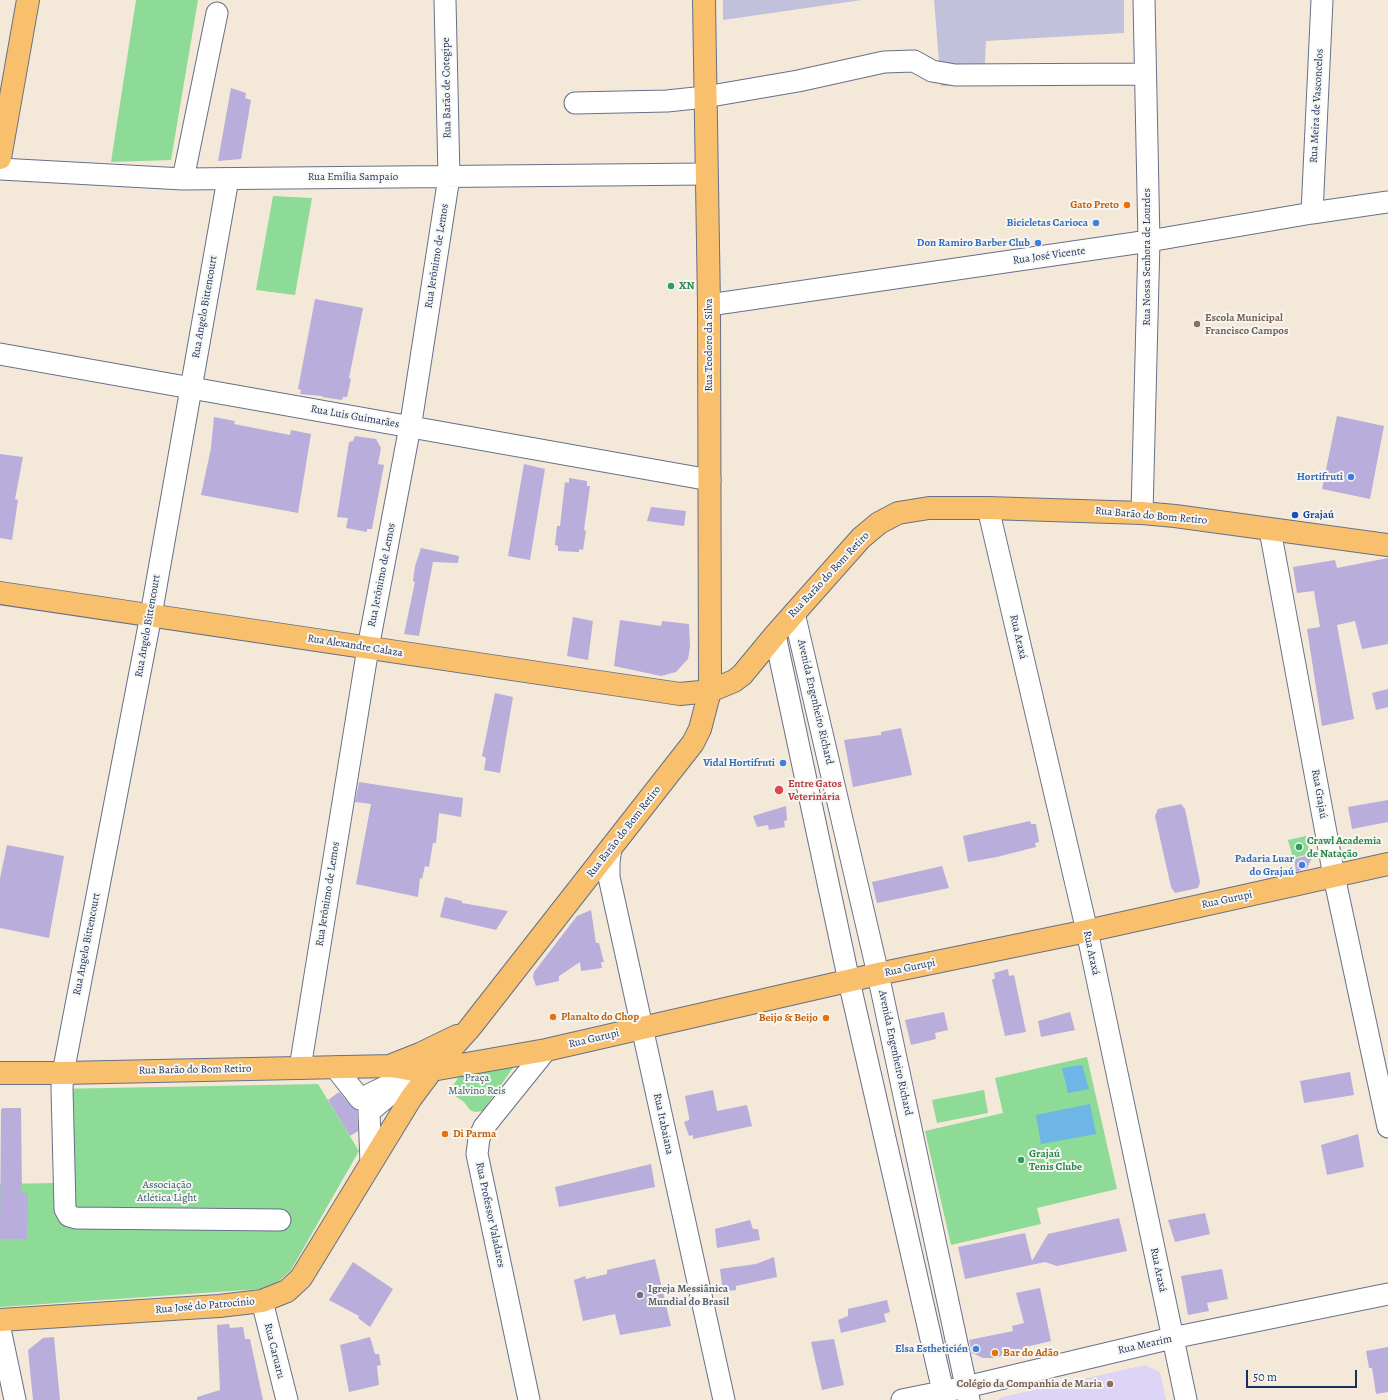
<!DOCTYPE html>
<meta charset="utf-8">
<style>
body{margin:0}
#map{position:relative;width:1388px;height:1400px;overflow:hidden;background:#f4e9d9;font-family:Alegreya,serif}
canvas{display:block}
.scale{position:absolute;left:1246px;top:1370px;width:111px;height:18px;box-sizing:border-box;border:2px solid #1b2f5e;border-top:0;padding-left:5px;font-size:12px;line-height:14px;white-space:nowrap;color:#1b2f5e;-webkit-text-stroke:3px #f6f6f2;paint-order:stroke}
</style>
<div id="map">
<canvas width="1388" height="1400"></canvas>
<div class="scale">50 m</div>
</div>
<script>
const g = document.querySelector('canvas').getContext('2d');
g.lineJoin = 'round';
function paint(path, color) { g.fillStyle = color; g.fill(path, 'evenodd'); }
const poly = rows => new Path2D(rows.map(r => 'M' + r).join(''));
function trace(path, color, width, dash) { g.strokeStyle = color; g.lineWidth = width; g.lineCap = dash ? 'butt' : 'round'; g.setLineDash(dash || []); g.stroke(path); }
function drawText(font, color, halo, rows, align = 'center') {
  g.font = font + ' Alegreya,serif'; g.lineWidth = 4; g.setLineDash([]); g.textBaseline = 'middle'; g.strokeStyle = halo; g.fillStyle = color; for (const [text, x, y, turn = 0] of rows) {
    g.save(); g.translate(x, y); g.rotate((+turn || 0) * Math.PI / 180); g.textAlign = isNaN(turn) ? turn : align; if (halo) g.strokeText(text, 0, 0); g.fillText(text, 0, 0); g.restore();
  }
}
paint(poly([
 [1145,1365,1160,1372,1166,1400,998,1400,1002,1397]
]), '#ddd5f6');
paint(poly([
 [723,0,862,0,723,20],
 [934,0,1124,0,1124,33,986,41,984,86,941,86]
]), '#c2c1dc');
paint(poly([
 [136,0,198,0,171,160,111,162],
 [273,196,312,198,295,295,256,290],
 [1306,836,1310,854,1293,858,1288,840],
 [1087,1057,1117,1189,1037,1208,1041,1224,951,1245,925,1131,1003,1113,995,1078],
 [519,1059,483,1111,475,1112,470,1110,464,1102,452,1094,453,1086,465,1066],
 [318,1084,359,1151,291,1270,277,1283,261,1289,0,1307,0,1184,55,1183,54,1089],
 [984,1090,988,1113,937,1123,932,1100]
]), '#8eda97');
paint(poly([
 [1082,1065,1089,1089,1068,1093,1062,1068],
 [1090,1104,1096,1134,1041,1144,1036,1115]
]), '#6db6e5');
paint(poly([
 [231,88,246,93,245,98,251,100,241,159,218,161],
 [315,299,363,308,349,378,351,379,347,397,343,397,342,400,322,397,322,396,300,394,301,390,298,389],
 [1337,416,1384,426,1370,499,1322,489],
 [214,417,235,421,234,424,290,435,291,430,311,434,298,513,201,495,211,448],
 [355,436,376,439,381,448,378,464,384,465,372,529,367,529,367,532,346,528,348,518,337,517,349,442,353,441],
 [0,454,23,457,15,499,18,500,12,540,0,538],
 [524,464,545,469,530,560,508,556],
 [569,478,587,481,587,486,590,486,584,530,586,531,583,550,579,549,579,552,558,551,558,546,555,545,557,526,560,526,565,482,569,483],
 [651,507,686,511,684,526,647,521],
 [421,548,459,556,458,563,433,562,419,636,404,634,415,582,413,581,415,566],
 [1388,558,1388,644,1362,649,1355,621,1337,625,1354,719,1322,726,1307,629,1320,627,1314,591,1297,593,1293,567,1335,560,1337,568],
 [573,617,593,621,588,660,567,656],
 [620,620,661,626,662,621,689,624,690,647,688,659,676,672,661,676,614,666],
 [1388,689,1388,707,1376,710,1372,693],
 [495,693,513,697,500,773,484,770,486,758,482,756],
 [901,728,912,775,853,787,844,740,881,735,881,732],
 [359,782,463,798,461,817,439,813,436,843,433,843,429,867,425,866,422,879,420,878,418,897,356,884,371,804,355,802],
 [1388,800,1388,822,1352,829,1348,807],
 [1181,804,1185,809,1200,882,1198,888,1175,893,1171,887,1155,816,1158,809],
 [786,806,787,820,784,821,785,827,769,830,768,825,757,827,753,816],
 [1030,821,1031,824,1036,824,1039,842,1035,843,1036,847,997,857,968,862,963,836],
 [7,845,64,856,49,938,0,928,0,878],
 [1314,854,1307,868,1296,872,1294,859],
 [942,866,949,888,877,903,872,882],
 [445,897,462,901,462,903,508,911,496,930,440,917],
 [591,910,596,943,599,943,604,962,601,962,602,968,581,971,580,962,559,976,559,981,536,986,533,977,534,972,577,916],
 [1008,969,1009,976,1014,975,1026,1032,1005,1036,992,980,995,978,994,973],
 [944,1012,948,1030,935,1033,936,1039,911,1045,905,1020],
 [1070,1012,1075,1030,1041,1037,1038,1021],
 [1350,1072,1354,1095,1304,1103,1300,1081],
 [713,1090,717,1111,747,1105,752,1126,693,1139,693,1135,689,1136,684,1122,689,1120,689,1117,685,1096],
 [339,1092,351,1106,357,1110,358,1131,350,1136,328,1100],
 [4,1108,21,1108,22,1193,28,1193,27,1239,0,1239,1,1109],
 [1358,1134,1364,1167,1327,1175,1321,1145],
 [651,1164,655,1187,559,1207,555,1187],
 [1205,1213,1210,1234,1175,1242,1168,1220],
 [1119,1218,1127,1251,1057,1266,1045,1262,965,1279,958,1247,1025,1233,1032,1261,1048,1234],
 [750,1220,753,1229,758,1229,760,1240,717,1248,715,1229],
 [774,1257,777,1277,736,1286,736,1290,723,1292,720,1269,756,1264],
 [655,1259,671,1326,620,1335,615,1314,583,1321,574,1280,585,1276,586,1279,607,1274,607,1270],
 [353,1262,393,1289,370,1327,358,1318,359,1316,329,1300],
 [1222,1269,1228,1299,1207,1303,1209,1311,1188,1315,1181,1276],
 [1040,1288,1051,1341,1026,1347,1026,1350,993,1358,983,1358,972,1353,969,1340,1013,1331,1012,1326,1024,1323,1016,1293],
 [887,1300,890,1312,884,1314,886,1322,841,1333,838,1320,848,1316,848,1309],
 [229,1324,230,1328,243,1327,245,1339,250,1339,263,1400,197,1400,197,1397,220,1390,217,1325],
 [54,1337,60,1400,33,1400,28,1350,43,1338],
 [370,1337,375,1354,379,1354,381,1365,377,1366,379,1385,349,1392,340,1345],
 [834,1339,844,1385,822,1390,811,1342],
 [1388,1347,1388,1392,1376,1394,1372,1368,1369,1368,1366,1351]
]), '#b8addb');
const minor = poly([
 [575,103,667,101,705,97,798,81,884,62,914,61,932,71,955,75,1145,74],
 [0,169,183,179,706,174],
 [183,179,217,13],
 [228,179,151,615,63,1073,62,1088,65,1209,69,1216,76,1218,280,1220],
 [1312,213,1322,0],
 [709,305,1149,241,1312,213,1388,202],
 [0,354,710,480],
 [988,508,1087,931,1186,1400],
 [1142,513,1149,241,1144,0],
 [1270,530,1334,876,1388,1127],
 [794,613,878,974,969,1400],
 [775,635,849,981,945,1400],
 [611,848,609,862,609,877,724,1400],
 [335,1067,360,1099,391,1084],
 [300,1068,368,648,412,416,449,177,445,0],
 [371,1163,369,1112,400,1086,418,1088],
 [262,1301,287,1400],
 [0,1329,15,1400],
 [529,1400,477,1154,479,1138,484,1127,546,1050],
 [902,1400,966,1387,1172,1338,1388,1294]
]);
const major = poly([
 [0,158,28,0],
 [0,593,680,694,710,691,734,681,742,675,775,635,861,538,879,523,898,513,929,508,988,508,1142,513,1175,516,1388,545],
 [392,1065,420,1054,457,1036],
 [0,1073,63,1073,391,1066,414,1070,432,1070,546,1050,878,974,1087,931,1388,864],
 [0,1320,219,1306,262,1301,287,1291,301,1278,411,1098,432,1070,469,1029,693,743,700,729,710,691,709,305,704,0]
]);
trace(minor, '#677089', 23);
trace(major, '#677089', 24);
trace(minor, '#fff', 21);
trace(major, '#f8bf6c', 22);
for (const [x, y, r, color] of [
 [1127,205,4,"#e8710a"],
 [1096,223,4,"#3f7fe0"],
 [1038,243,4,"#3f7fe0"],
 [671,286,4,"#2e9e5b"],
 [1197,324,4,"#8d6e63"],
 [1351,477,4,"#3f7fe0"],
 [1295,515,4,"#1a4fb4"],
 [783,763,4,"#3f7fe0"],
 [779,790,5,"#e0444e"],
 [1299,847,4,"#2e9e5b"],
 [1302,865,4,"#3f7fe0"],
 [553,1017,4,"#e8710a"],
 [826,1018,4,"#e8710a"],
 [445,1134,4,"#e8710a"],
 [1021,1160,4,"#2e9e5b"],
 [640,1295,4,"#6b7280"],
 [976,1349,4,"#3f7fe0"],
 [995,1353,4,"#e8710a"],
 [1110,1384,4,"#8d6e63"]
]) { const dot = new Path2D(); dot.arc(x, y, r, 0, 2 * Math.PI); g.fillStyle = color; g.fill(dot); trace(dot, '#f6f6f2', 1.5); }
drawText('11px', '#1b2f5e', '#f6f6f2', [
 ["Rua Barão de Cotegipe",447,88,-91],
 ["Rua Meira de Vasconcelos",1317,106,-87],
 ["Rua Emília Sampaio",353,177],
 ["Rua Jerônimo de Lemos",437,256,-81],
 ["Rua José Vicente",1049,256,-8],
 ["Rua Nossa Senhora de Lourdes",1147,257,-90],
 ["Rua Angelo Bittencourt",205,307,-80],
 ["Rua Teodoro da Silva",709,345,-90],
 ["Rua Luis Guimarães",355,417,10],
 ["Rua Barão do Bom Retiro",1151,516,5],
 ["Rua Jerônimo de Lemos",382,575,-79],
 ["Rua Barão do Bom Retiro",829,575,-47],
 ["Rua Angelo Bittencourt",148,626,-80],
 ["Rua Araxá",1018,637,77],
 ["Rua Alexandre Calaza",355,646,9],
 ["Avenida Engenheiro Richard",815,702,77],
 ["Rua Grajaú",1319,794,80],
 ["Rua Barão do Bom Retiro",624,832,-52],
 ["Rua Jerônimo de Lemos",328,894,-81],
 ["Rua Gurupi",1227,900,-12],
 ["Rua Angelo Bittencourt",87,944,-79],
 ["Rua Araxá",1091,953,78],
 ["Rua Gurupi",910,968,-12],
 ["Rua Gurupi",594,1039,-13],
 ["Avenida Engenheiro Richard",895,1053,78],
 ["Rua Barão do Bom Retiro",195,1070,-1],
 ["Rua Itabaiana",663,1124,78],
 ["Rua Professor Valadares",490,1215,78],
 ["Rua Araxá",1158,1270,78],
 ["Rua José do Patrocínio",205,1306,-5],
 ["Rua Mearim",1145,1345,-13],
 ["Rua Caruaru",274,1351,76]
]);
drawText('bold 11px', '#c56008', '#f6f6f2', [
 ["Gato Preto",1119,205,"right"],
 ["Planalto do Chop",561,1017],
 ["Beijo & Beijo",818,1018,"right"],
 ["Di Parma",453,1134],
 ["Bar do Adão",1003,1353]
], 'left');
drawText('bold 11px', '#366cbe', '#f6f6f2', [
 ["Bicicletas Carioca",1088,223],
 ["Don Ramiro Barber Club",1030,243],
 ["Hortifruti",1343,477],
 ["Vidal Hortifruti",775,763],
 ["Padaria Luar",1294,859],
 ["do Grajaú",1294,872],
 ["Elsa Estheticién",968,1349]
], 'right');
drawText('bold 11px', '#27864d', '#f6f6f2', [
 ["XN",679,286],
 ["Crawl Academia",1307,841],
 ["de Natação",1307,854],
 ["Grajaú",1029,1154],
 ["Tenis Clube",1029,1167]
], 'left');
drawText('bold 11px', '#785e54', '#f6f6f2', [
 ["Escola Municipal",1205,318],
 ["Francisco Campos",1205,331],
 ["Colégio da Companhia de Maria",1102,1384,"right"]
], 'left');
drawText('bold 11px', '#164399', '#f6f6f2', [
 ["Grajaú",1303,515]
], 'left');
drawText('bold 11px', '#be3a42', '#f6f6f2', [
 ["Entre Gatos",788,784],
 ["Veterinária",788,797]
], 'left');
drawText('11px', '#385a6c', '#f6f6f2', [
 ["Praça",477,1078],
 ["Malvino Reis",477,1091],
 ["Associação",167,1185],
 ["Atlética Light",167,1198]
]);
drawText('bold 11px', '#5b616d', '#f6f6f2', [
 ["Igreja Messiânica",648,1289],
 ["Mundial do Brasil",648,1302]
], 'left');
</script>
